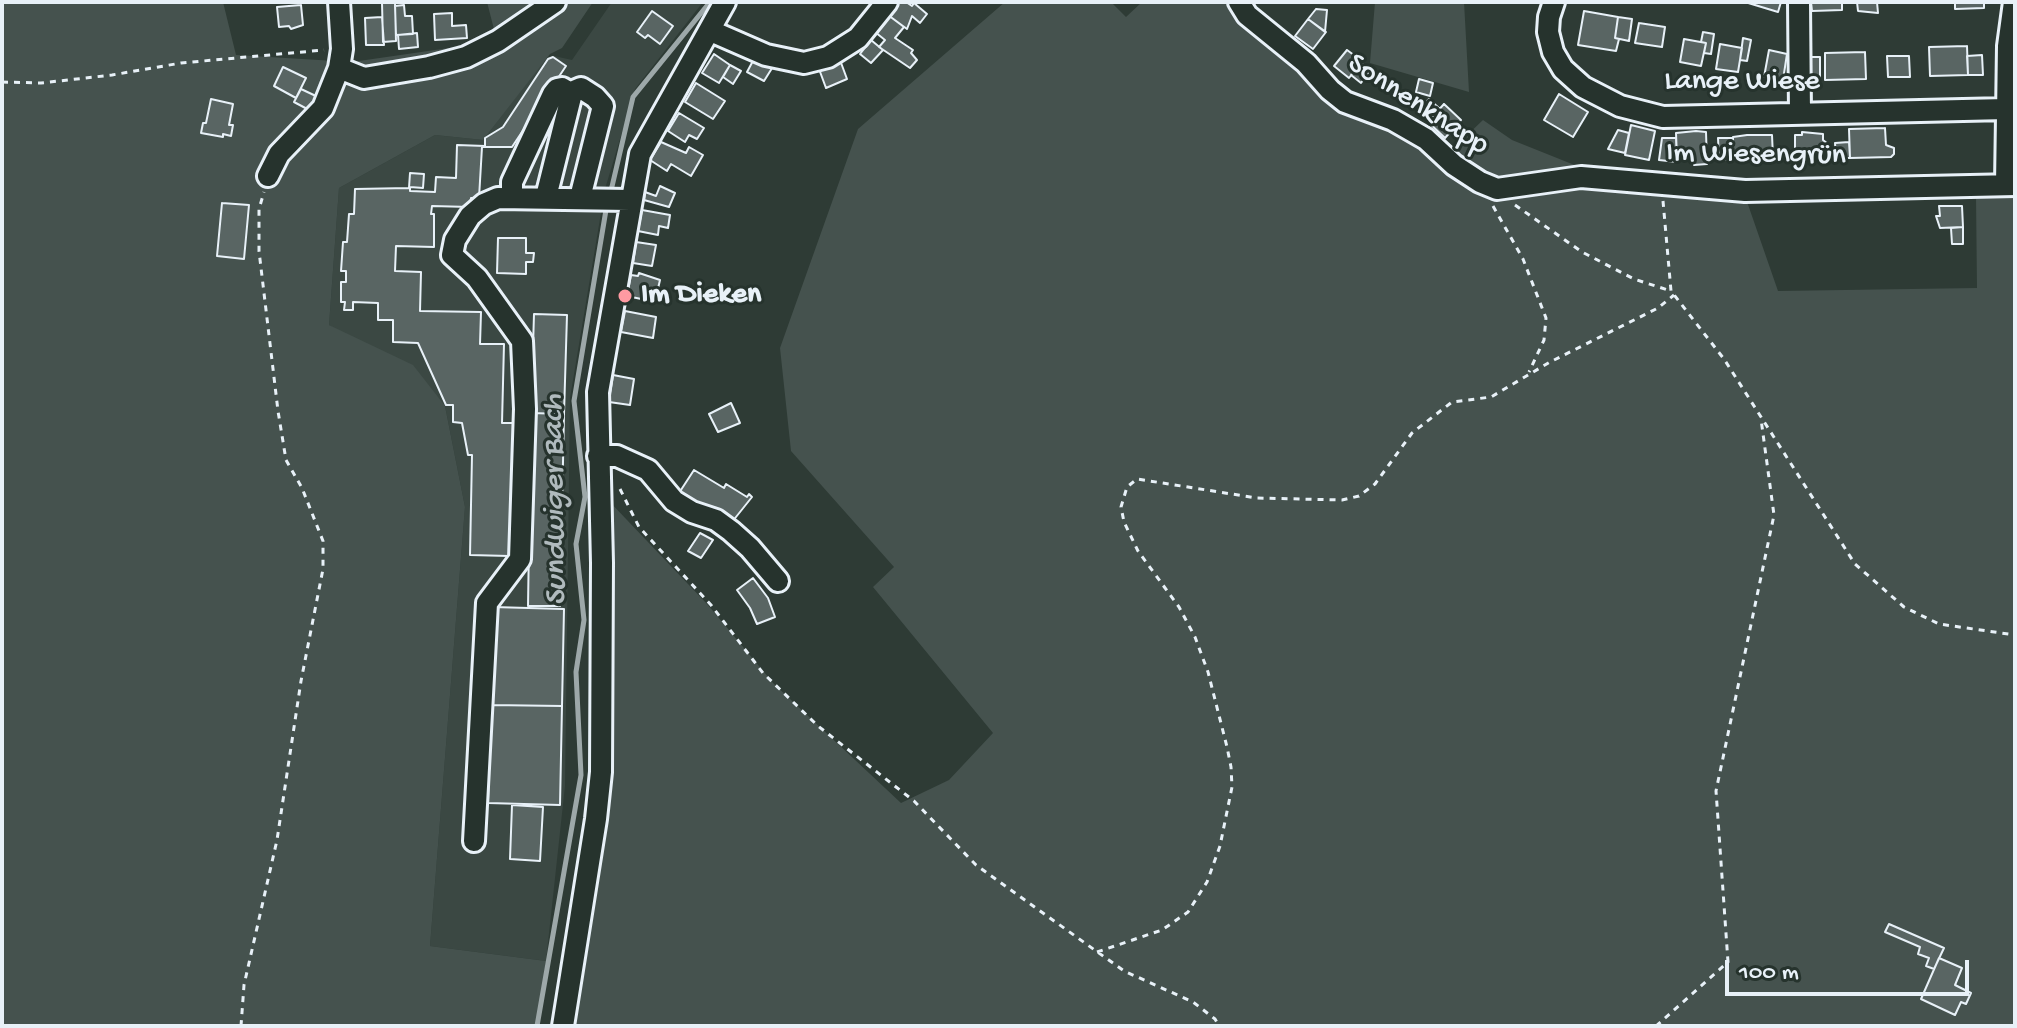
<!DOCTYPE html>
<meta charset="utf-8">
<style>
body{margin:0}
#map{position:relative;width:2017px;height:1028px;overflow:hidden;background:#2e3b35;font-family:"Gochi Hand",sans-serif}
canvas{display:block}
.frame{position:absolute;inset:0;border:4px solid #e8f1f8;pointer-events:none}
.scale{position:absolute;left:1725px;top:960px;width:244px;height:36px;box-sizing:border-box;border:4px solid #e8f1f8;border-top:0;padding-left:10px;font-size:24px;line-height:28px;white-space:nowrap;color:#e8f1f8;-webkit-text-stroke:6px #26332d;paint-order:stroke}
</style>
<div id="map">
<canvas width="2017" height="1028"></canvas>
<div class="frame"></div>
<div class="scale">100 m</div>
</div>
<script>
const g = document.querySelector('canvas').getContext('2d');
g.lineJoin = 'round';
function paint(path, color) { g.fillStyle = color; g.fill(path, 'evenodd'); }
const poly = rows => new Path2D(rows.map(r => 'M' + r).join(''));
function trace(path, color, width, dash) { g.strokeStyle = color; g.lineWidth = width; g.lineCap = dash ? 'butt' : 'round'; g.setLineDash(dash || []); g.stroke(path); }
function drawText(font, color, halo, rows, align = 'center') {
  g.font = font + ' "Gochi Hand",sans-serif'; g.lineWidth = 6; g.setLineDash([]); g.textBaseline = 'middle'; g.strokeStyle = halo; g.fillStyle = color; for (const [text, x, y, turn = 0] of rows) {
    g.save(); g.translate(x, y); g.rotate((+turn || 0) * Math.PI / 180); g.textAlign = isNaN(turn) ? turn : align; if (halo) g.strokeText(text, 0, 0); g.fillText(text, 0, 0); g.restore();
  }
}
paint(poly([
 [612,2,703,2,635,89,605,189,570,398,565,786,546,961,430,946,465,507,445,406,329,325,339,188,435,135,483,140,546,58,554,56,572,60]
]), '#3b4843');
paint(poly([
 [2,2,223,2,236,55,352,62,497,41,487,2,593,2,562,48,550,54,483,140,435,135,339,188,329,325,413,365,445,406,465,507,430,946,546,961,538,1026,2,1026],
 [1005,2,1111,2,1126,17,1142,2,1226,2,1237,16,1298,70,1439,162,1483,120,1512,140,1602,176,1744,193,1778,291,1977,288,1976,197,2015,196,2015,1026,570,1026,596,873,613,738,607,499,708,605,774,684,901,803,949,780,993,733,873,587,894,567,791,451,780,348,858,129],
 [1375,2,1464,2,1469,92,1370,63]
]), '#45524e');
trace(poly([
 [610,195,633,97,710,2],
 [537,1026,581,775,576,672,584,620,576,544,585,497,574,401,607,204]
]), '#9da8a9', 5);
const building = poly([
 [898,2,906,2,912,6,914,3,927,14,920,23,912,16,907,29,888,15,898,2],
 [1745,2,1781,2,1778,12,1745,2],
 [1811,2,1842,2,1842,10,1812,11,1811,2],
 [1857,2,1877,2,1878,13,1858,11,1857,2],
 [1955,2,1984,2,1984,8,1955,9,1955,2],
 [382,3,395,3,396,41,383,42,382,3],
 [301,5,303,25,291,29,289,26,279,27,277,7,301,5],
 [404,5,405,16,412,16,413,34,396,35,395,6,404,5],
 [1316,9,1327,10,1325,32,1308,19,1316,9],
 [652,11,673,26,660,44,648,35,645,38,637,32,652,11],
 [1584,11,1618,17,1615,38,1619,39,1616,51,1578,45,1584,11],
 [452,13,452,26,466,25,467,38,435,40,434,14,452,13],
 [888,15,904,27,895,38,913,50,911,53,917,60,910,68,879,47,885,40,875,32,888,15],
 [382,17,384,45,366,45,365,18,382,17],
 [1618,17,1632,19,1629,41,1615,38,1618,17],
 [1308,19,1326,32,1313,49,1295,36,1308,19],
 [1639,23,1665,27,1662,47,1635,43,1639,23],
 [1703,32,1714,34,1711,54,1704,53,1706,43,1701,42,1703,32],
 [417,33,418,47,399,49,398,35,417,33],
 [1743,38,1751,40,1747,61,1740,60,1743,38],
 [1684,39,1706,43,1701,66,1680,62,1684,39],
 [871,40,883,50,871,63,860,54,871,40],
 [1720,44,1742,48,1738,72,1716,69,1720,44],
 [1967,46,1968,75,1930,76,1929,47,1967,46],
 [1347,50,1362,61,1349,78,1334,66,1347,50],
 [1769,50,1787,54,1783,80,1764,77,1769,50],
 [1865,52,1866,79,1825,80,1825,53,1865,52],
 [714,54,730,65,719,83,702,73,714,54],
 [1982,55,1983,75,1968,75,1967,56,1982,55],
 [1887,56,1909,56,1910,77,1888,77,1887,56],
 [553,57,566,66,512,147,482,147,479,198,471,198,470,207,432,206,431,214,434,214,434,247,396,246,395,271,421,272,420,311,481,312,480,344,504,344,502,423,519,423,516,551,509,556,470,555,472,455,468,455,462,423,453,422,453,405,446,405,418,343,393,342,393,320,378,320,378,303,353,302,353,310,344,310,345,302,341,302,341,282,346,282,346,271,341,271,343,242,347,242,349,214,354,214,355,189,409,188,410,173,424,174,423,188,410,187,410,191,435,192,436,177,456,178,457,145,485,146,485,138,503,127,548,59,553,57],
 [1805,57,1820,57,1820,79,1805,79,1805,57],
 [754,59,774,65,764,81,747,72,754,59],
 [840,60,847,79,826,88,819,69,840,60],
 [1361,63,1370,70,1361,83,1351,75,1361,63],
 [730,65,741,71,733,84,723,77,730,65],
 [283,67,306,78,296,98,274,86,283,67],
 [1419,79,1433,83,1430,96,1416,92,1419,79],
 [696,83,725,101,713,119,685,102,696,83],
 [301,89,318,97,311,111,294,102,301,89],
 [1559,94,1588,112,1573,137,1544,120,1559,94],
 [211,99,233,104,229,125,233,125,231,136,223,134,223,137,201,133,203,123,206,123,211,99],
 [1429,99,1440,109,1429,121,1418,111,1429,99],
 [1444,104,1461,120,1445,138,1428,122,1444,104],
 [679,113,704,128,697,139,689,135,685,142,668,131,679,113],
 [1631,125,1655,131,1649,160,1625,155,1631,125],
 [1885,128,1886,145,1894,148,1894,154,1891,157,1850,158,1849,129,1885,128],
 [1618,130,1629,133,1625,153,1608,149,1618,130],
 [1696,131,1706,132,1707,164,1694,165,1694,159,1677,159,1676,133,1696,131],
 [1802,132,1823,134,1823,140,1828,144,1828,156,1826,159,1795,160,1795,135,1802,135,1802,132],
 [1747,135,1772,135,1773,157,1755,161,1733,160,1733,137,1747,135],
 [1662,138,1676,138,1677,162,1659,160,1662,138],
 [1718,138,1733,138,1733,160,1719,160,1718,138],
 [661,142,686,153,689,147,703,155,691,176,671,164,667,171,650,160,661,142],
 [1849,142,1850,158,1836,158,1835,143,1849,142],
 [660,186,675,193,669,207,644,200,645,192,656,196,660,186],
 [222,203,249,205,244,259,217,256,222,203],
 [1939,206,1962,206,1963,227,1940,228,1936,216,1940,216,1939,206],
 [642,210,670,215,668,228,659,226,658,235,638,231,642,210],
 [1963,227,1963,244,1952,244,1951,228,1963,227],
 [498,238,526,238,526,253,534,253,533,262,526,262,526,274,497,273,498,238],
 [636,242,656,245,652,266,633,263,636,242],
 [639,273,660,280,657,293,648,291,646,300,627,296,631,275,638,276,639,273],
 [625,311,656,317,653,338,621,332,625,311],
 [534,314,567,315,564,414,531,413,534,314],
 [613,375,634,379,630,405,609,402,613,375],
 [731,403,740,423,718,432,709,414,731,403],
 [531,413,564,414,560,606,528,606,531,413],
 [694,470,724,488,726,484,747,497,749,494,752,497,732,522,703,504,699,510,677,496,694,470],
 [700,533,713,540,701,558,688,551,700,533],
 [753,578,768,598,775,617,757,624,750,608,737,590,753,578],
 [493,607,564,609,562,706,491,705,493,607],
 [491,705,562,706,560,805,488,803,491,705],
 [512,805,543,807,540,861,510,859,512,805],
 [1889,924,1944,948,1934,969,1926,966,1929,958,1918,954,1920,947,1885,932,1889,924],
 [1939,958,1962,968,1955,985,1971,993,1966,1004,1961,1002,1955,1015,1921,999,1939,958]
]);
paint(building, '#596563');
trace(building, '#e8f1f8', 2);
const minor = poly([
 [1239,2,1247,15,1306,63,1330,90,1345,102,1393,120,1426,139,1454,165,1480,182,1497,189,1581,177,1745,191,2015,185],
 [1554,2,1549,17,1548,32,1553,52,1563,69,1583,87,1620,106,1663,117,2006,109],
 [1799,2,1800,113],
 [711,31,766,55,804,63,828,57,858,38,887,2],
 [339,68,364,78,429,67,466,57,498,41,555,2],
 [268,176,279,154,323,108,339,68,342,49,339,2],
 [2006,185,2008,46,2014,2],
 [512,196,512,182,553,94,557,89,562,88,572,94],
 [546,197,571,97,574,91,581,88,595,97,603,106,580,198],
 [598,456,617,456,648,470,674,501,692,512,716,520,731,531,750,548,778,581],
 [474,841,487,603,520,559,525,409,522,341,477,278,452,255,455,240,470,216,484,204,498,198,630,200],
 [563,1026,596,819,601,772,602,563,598,392,640,154,725,2]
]);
trace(minor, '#e8f1f8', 26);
trace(poly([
 [2,82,41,83,112,75,181,63,324,50],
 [1663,201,1671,291,1724,359,1855,564,1904,607,1939,624,2015,635],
 [1515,205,1582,252,1634,279,1671,291],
 [1493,206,1523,259,1546,318,1544,340,1529,372],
 [620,489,639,527,711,605,763,673,818,726,914,801,976,865,1124,971,1193,1002,1215,1019,1219,1026],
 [1097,952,1162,930,1188,912,1207,882,1220,846,1232,787,1231,767,1227,747,1208,672,1195,637,1179,607,1138,551,1124,522,1121,507,1127,487,1137,479,1257,498,1342,500,1359,496,1375,484,1412,433,1452,402,1491,397,1550,362,1658,308,1674,295],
 [241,1026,244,985,277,840,301,681,323,569,323,541,302,488,286,460,278,411,259,251,259,209,264,192],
 [1656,1026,1728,962,1716,791,1774,515,1761,419]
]), '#e8f1f8', 3, [6, 6]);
trace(minor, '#26332d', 20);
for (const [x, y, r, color] of [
 [625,296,8,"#ff9aa2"]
]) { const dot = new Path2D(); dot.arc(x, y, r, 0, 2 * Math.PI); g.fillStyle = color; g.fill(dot); trace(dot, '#26332d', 3); }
drawText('30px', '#e8f1f8', '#26332d', [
 ["Lange Wiese",1742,83],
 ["Sonnenknapp",1417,106,33],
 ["Im Wiesengrün",1756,156,1]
]);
drawText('bold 30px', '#e8f1f8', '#26332d', [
 ["Im Dieken",641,296]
], 'left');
drawText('italic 32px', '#b0babd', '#26332d', [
 ["Sundwiger Bach",557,500,-91]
]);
</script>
